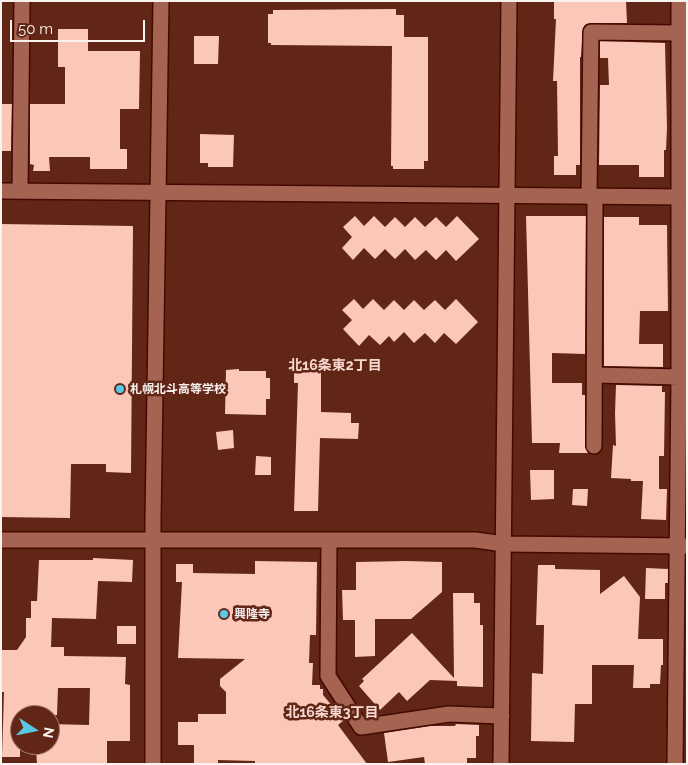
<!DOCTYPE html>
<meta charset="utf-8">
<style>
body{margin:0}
#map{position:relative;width:688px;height:765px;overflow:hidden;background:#622616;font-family:Raleway,sans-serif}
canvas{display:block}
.frame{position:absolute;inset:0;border:2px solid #faf2f0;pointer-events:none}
.north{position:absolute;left:10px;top:705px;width:50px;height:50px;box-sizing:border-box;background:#622616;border:1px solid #9f786d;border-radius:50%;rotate:101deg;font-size:14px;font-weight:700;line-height:20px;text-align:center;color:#faf2f0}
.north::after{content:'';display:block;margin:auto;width:18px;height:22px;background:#58c9e3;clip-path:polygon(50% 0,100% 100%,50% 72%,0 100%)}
.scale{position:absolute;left:10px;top:20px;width:135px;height:22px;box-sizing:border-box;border:2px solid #faf2f0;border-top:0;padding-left:6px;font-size:15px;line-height:18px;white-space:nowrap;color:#faf2f0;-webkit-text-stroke:4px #622616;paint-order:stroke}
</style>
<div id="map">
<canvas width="688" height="765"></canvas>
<div class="frame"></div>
<div class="north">N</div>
<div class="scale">50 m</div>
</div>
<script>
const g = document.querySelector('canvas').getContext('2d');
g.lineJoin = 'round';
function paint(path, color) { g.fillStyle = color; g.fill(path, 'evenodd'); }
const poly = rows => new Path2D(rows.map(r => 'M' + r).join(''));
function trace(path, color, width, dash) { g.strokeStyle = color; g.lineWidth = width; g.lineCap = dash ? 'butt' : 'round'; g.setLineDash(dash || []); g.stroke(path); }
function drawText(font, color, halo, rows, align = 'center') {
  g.font = font + ' Raleway,"Noto Sans JP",sans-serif'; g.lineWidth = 5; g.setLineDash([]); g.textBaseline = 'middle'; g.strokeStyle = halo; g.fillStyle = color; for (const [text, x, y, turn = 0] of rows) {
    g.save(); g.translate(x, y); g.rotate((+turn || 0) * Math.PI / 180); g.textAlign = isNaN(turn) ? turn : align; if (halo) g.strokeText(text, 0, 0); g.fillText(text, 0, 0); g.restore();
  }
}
paint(poly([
 [554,1,626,1,627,23,591,23,586,24,583,28,581,57,580,57,580,165,576,165,576,175,554,175,554,156,558,156,557,81,553,81,556,19,554,19],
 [396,9,396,15,404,15,404,37,428,37,428,161,424,161,424,169,393,169,393,166,391,166,392,46,271,45,271,43,268,43,268,14,273,14,273,10],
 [58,29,88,29,88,51,140,51,139,109,120,109,120,149,127,149,127,169,90,169,90,157,49,157,50,171,33,171,34,165,30,164,30,104,65,104,65,67,58,67],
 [194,36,219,36,218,64,194,64],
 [600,41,665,43,667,127,666,150,664,150,664,177,639,177,639,165,599,165,600,85,609,85,608,58,600,58],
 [1,104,12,104,11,151,1,151],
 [200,134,234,135,233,167,208,167,208,163,200,163],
 [355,216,364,226,374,216,385,227,395,217,405,227,415,217,425,227,436,217,446,227,457,216,479,239,456,261,446,250,436,260,426,250,415,260,405,249,395,259,385,249,375,259,364,248,353,260,342,248,352,237,343,227],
 [526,216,586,216,585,354,552,353,552,383,582,383,582,395,585,395,585,446,588,453,559,453,560,443,532,443],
 [604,217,639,217,639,225,667,225,668,311,640,311,639,344,663,344,663,367,604,366],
 [1,224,133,226,131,473,106,472,106,464,71,464,70,518,1,517],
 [354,299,363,309,373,299,384,310,394,300,404,310,414,300,424,310,435,300,445,310,456,299,478,322,456,344,444,333,435,343,425,333,414,343,404,332,394,342,389,336,380,345,369,335,359,346,343,329,352,320,342,310],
 [294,366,316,366,316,369,321,368,321,412,351,413,351,423,359,423,358,439,320,438,318,511,294,511,298,383,294,383],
 [239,369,239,371,266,371,266,378,270,378,270,399,266,399,266,415,225,414,226,370],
 [616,385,662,386,662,392,665,392,664,456,659,456,659,489,667,489,666,520,641,519,643,481,631,481,631,479,611,478,613,445,616,446,615,413],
 [233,430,234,448,218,450,216,432],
 [256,456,271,457,271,475,255,475],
 [530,470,554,470,554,499,531,500],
 [573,489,588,489,587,506,572,505],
 [93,558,133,560,132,582,98,581,96,619,52,618,51,647,64,647,64,656,126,657,125,684,130,685,130,741,107,741,107,764,37,764,36,747,50,747,50,724,89,725,90,688,58,688,57,715,20,715,20,757,2,757,4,692,1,692,1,650,17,650,26,637,26,618,31,618,31,601,37,601,39,560,93,560],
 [255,561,317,562,316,635,310,635,309,663,313,663,312,685,320,685,320,689,323,689,323,695,344,720,338,725,367,764,255,764,255,761,218,760,218,764,194,764,194,745,178,745,178,722,198,722,198,714,226,714,226,692,220,686,220,679,245,659,178,658,182,582,176,582,176,564,193,564,193,573,255,574],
 [406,561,442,562,442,592,411,619,375,619,375,656,355,657,355,620,343,620,342,590,356,590,356,562],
 [538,565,555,565,555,569,600,570,600,594,624,576,640,597,638,639,663,639,663,665,661,665,660,684,650,684,650,688,633,688,634,665,592,665,592,704,575,704,574,742,531,741,532,673,543,674,544,625,536,625],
 [646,568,668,569,668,583,665,583,665,599,645,599],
 [453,593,474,593,474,603,480,603,480,625,483,625,483,687,457,686,457,681,430,680,407,701,399,692,380,710,359,686,364,681,362,679,412,633,454,678],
 [117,626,136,626,136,644,117,644],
 [456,724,479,725,479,736,476,736,476,758,467,758,467,764,425,764,424,757,388,762,384,733,430,726,455,726]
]), '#fbc7b9');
const street = poly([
 [20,191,22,1],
 [589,196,591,32,679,33],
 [595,375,679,377],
 [594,446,595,196],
 [329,541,328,676,361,727,449,714,502,716],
 [153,764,153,520,161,1],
 [501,764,509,1],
 [675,764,679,377,679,1]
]);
const secondary = poly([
 [1,191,687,197],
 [1,540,475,540,504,544,687,546]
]);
trace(street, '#440900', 18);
trace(secondary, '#440900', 18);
trace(street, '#a56351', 15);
trace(secondary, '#a56351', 15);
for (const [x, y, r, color] of [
 [120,389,5,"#58c9e3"],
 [224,614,5,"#58c9e3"]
]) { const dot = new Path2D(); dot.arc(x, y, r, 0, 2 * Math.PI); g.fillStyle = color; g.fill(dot); trace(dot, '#622616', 2); }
drawText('bold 12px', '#faf2f0', '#622616', [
 ["札幌北斗高等学校",130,389],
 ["興隆寺",234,614]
], 'left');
drawText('bold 14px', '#f7d8cf', '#622616', [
 ["北16条東2丁目",335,366],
 ["北16条東3丁目",332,713]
]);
</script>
